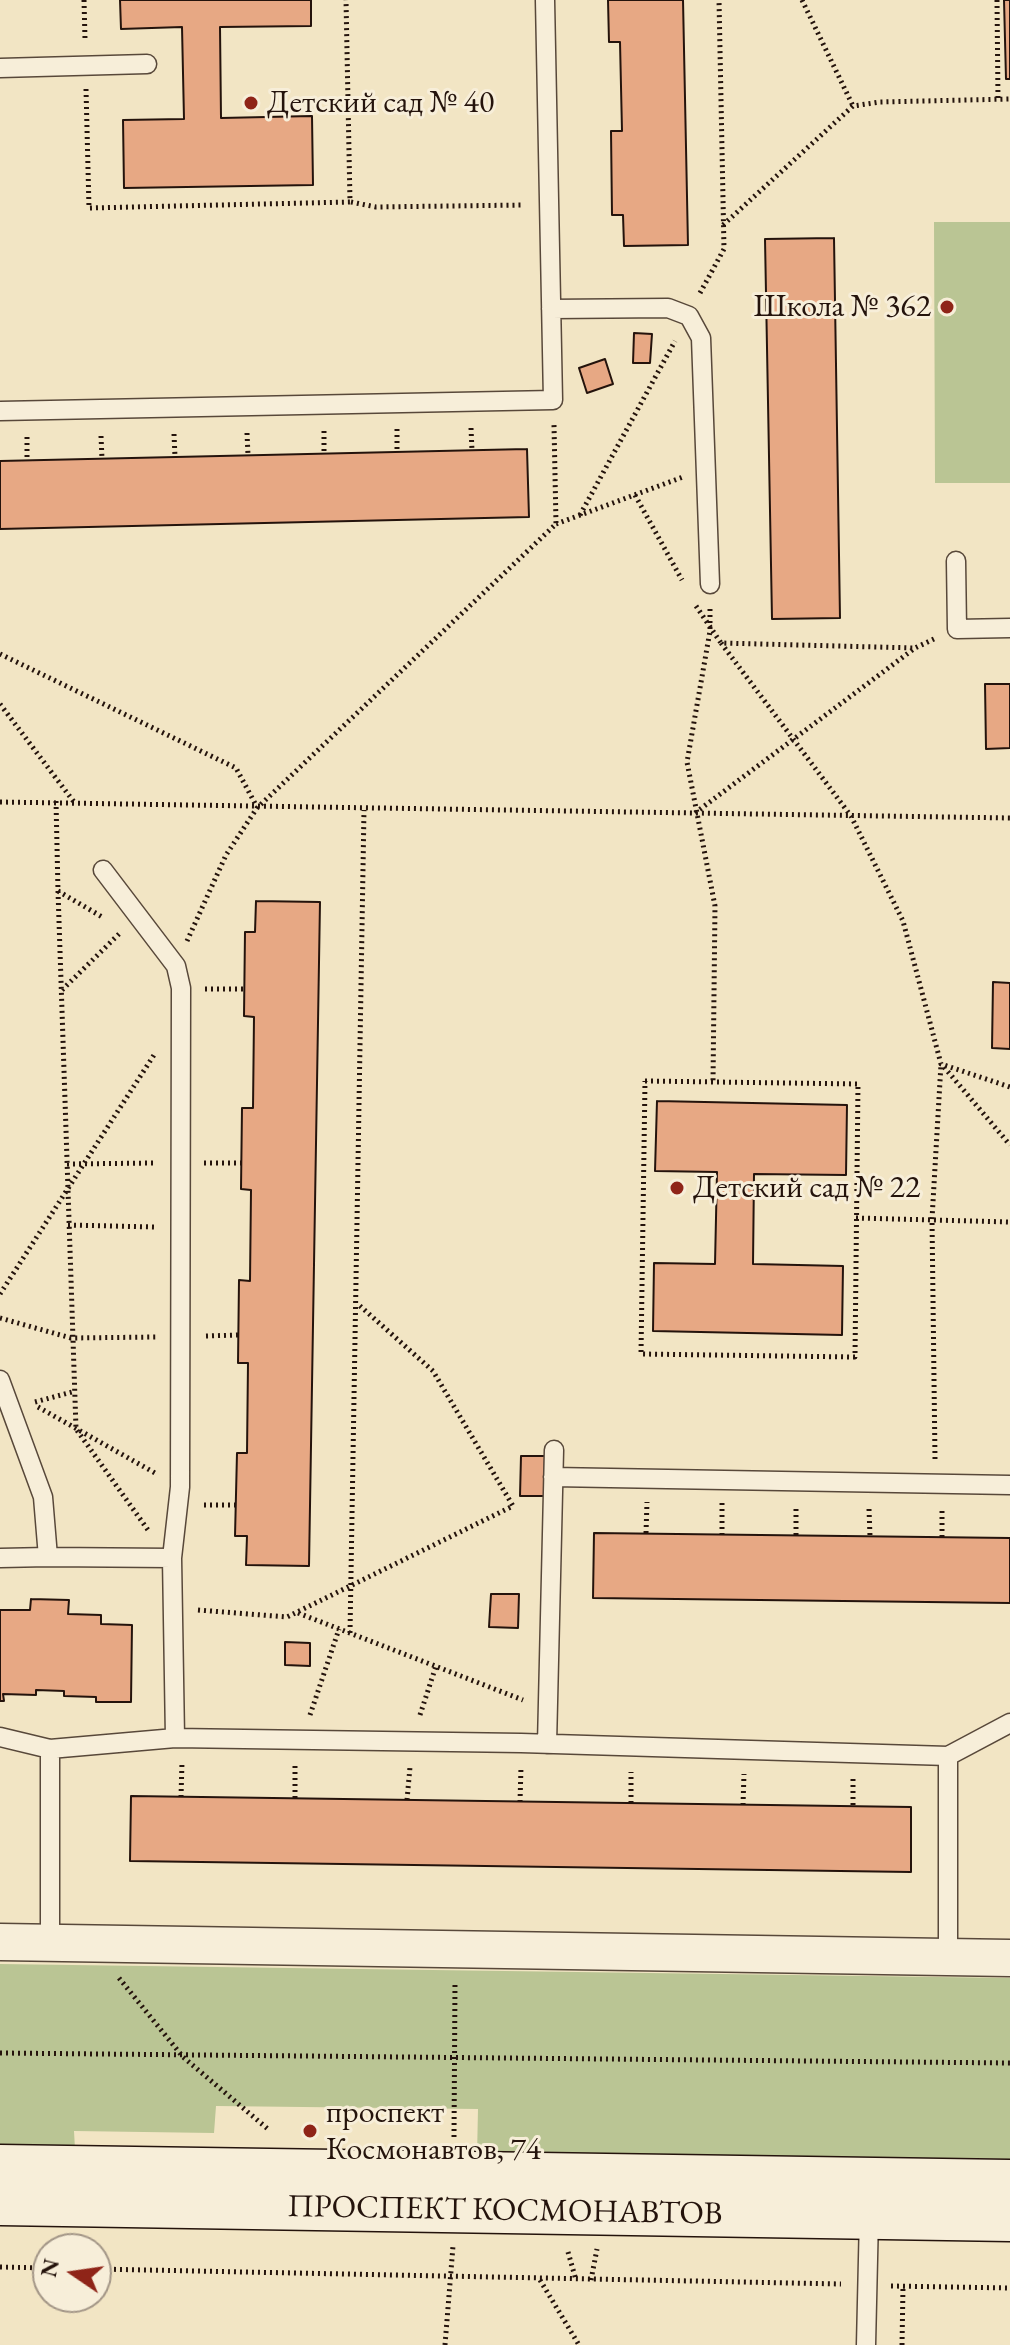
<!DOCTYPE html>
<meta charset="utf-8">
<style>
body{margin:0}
#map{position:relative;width:1010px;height:2345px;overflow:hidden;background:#f2e5c4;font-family:"EB Garamond",serif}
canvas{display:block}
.north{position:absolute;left:32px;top:2233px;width:80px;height:80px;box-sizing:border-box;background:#f7eed9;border:2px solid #a39687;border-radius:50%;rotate:283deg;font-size:22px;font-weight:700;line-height:32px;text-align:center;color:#24130c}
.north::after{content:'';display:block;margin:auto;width:28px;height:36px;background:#8f2418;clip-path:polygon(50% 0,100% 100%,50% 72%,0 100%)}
</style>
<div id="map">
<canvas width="1010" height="2345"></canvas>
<div class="north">N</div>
</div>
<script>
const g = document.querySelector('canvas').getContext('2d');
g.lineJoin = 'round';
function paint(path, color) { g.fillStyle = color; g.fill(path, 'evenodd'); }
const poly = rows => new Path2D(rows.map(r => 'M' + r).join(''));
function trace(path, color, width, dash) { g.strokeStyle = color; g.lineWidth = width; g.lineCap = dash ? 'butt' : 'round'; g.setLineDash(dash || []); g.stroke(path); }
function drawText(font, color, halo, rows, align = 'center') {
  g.font = font + ' "EB Garamond",serif'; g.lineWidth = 6; g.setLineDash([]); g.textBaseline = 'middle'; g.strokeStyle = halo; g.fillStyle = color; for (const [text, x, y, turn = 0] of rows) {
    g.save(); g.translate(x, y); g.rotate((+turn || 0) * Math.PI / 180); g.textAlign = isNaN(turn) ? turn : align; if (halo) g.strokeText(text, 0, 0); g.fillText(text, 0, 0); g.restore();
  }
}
paint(poly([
 [934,222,1010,222,1010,483,935,483],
 [0,1964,1010,1978,1010,2163,477,2156,478,2109,216,2106,214,2133,74,2131,75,2149,0,2148]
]), '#bac594');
const building = poly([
 [120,0,311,0,311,26,220,27,221,118,312,116,313,185,124,188,123,120,184,119,182,27,121,29,120,0],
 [608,0,683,0,688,245,624,246,623,215,612,215,611,131,622,131,620,42,609,42,608,0],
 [1004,0,1010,0,1010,79,1006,79,1004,0],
 [834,238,840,618,772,619,765,239,834,238],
 [634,333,652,334,650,363,633,363,634,333],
 [605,359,613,384,587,393,579,368,605,359],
 [527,449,529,517,0,529,0,461,527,449],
 [985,684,1010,684,1010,748,986,749,985,684],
 [256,901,320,902,309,1566,246,1565,247,1536,235,1536,237,1453,247,1453,248,1363,238,1363,239,1280,250,1281,251,1190,241,1189,242,1108,253,1108,254,1017,244,1016,245,932,255,932,256,901],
 [993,982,1010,983,1010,1049,992,1048,993,982],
 [657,1101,847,1105,846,1175,754,1174,753,1264,843,1266,842,1335,653,1331,654,1263,715,1264,717,1172,655,1171,657,1101],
 [521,1456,545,1456,544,1496,520,1496,521,1456],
 [594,1533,1010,1538,1010,1603,593,1598,594,1533],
 [491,1594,519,1594,518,1628,489,1627,491,1594],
 [31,1599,69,1600,68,1614,101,1615,101,1624,132,1625,131,1702,96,1702,96,1697,64,1696,64,1691,36,1690,36,1695,3,1694,4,1701,0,1701,0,1610,30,1610,31,1599],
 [285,1642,310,1643,310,1666,285,1665,285,1642],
 [131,1796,911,1807,911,1872,130,1861,131,1796]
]);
paint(building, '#e7a884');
trace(building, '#24130c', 2);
const lane = poly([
 [0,68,147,64],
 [551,309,668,308,689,316,701,338,710,584],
 [0,411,553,400,545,0],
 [956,561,957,629,1010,628],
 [103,870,176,966,181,988,180,1487,172,1558,175,1738],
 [0,1380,43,1497,48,1557,172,1558],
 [553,1477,1010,1485],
 [0,1558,48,1557],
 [0,1737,50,1749,175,1738,521,1743,948,1756,1010,1723],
 [547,1744,554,1450],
 [50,1749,50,1943],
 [948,1756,948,1957],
 [866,2345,869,2216]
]);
const street = poly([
 [0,1942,1010,1958]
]);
const secondary = poly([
 [0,2167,1010,2182],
 [0,2203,1010,2219]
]);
trace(lane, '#58483a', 21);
trace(street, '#58483a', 39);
trace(secondary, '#24130c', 47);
trace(poly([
 [84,0,85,39],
 [802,0,853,106],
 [997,0,998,99],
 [86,89,89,208,350,202,346,0],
 [351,202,376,207,524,205],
 [723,225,853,106,880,102,1010,99],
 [700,293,724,249,719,0],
 [471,428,472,451],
 [397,429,397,452],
 [324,431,324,454],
 [247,433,248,455],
 [174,434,175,457],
 [101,436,102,459],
 [27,437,27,460],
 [635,495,682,580],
 [580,515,675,341],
 [556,524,683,477],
 [696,606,721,643,915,648],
 [710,609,710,631,687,762,715,906,713,1082],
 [721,643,851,816,903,921,941,1064,1010,1087],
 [0,654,236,768,257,807],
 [0,704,74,802],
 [56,801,58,891,104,918],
 [0,802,1010,818],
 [695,813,915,648,936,638],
 [58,891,76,1429,148,1530],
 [187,941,226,855,257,808,556,524,554,425],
 [205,989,244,989],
 [62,990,120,933],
 [944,1067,1010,1145],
 [645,1081,858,1084,855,1357,641,1354,645,1081],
 [204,1163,242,1163],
 [67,1164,154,1163],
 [856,1218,1010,1222],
 [68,1225,155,1227],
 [0,1294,154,1055],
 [0,1318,71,1338,156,1337],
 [206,1336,238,1335],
 [35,1402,72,1392],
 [38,1407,155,1473],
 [935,1459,932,1219,941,1064],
 [722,1503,722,1534],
 [204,1505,235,1505],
 [869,1509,870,1536],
 [646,1533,647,1502],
 [796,1535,796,1508],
 [942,1537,942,1510],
 [198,1610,287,1617,513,1506,433,1371,359,1305],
 [298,1613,523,1700],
 [350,1633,364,810],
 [310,1715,339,1629],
 [420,1715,436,1666],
 [853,1779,853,1806],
 [181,1797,182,1762],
 [295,1798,295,1763],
 [407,1800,410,1767],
 [520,1802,521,1767],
 [631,1803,631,1772],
 [743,1805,744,1774],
 [119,1978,183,2057,269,2130],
 [0,2053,1010,2063],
 [454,2137,455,1983],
 [568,2252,576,2280],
 [0,2267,48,2268],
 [96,2269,841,2284],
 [540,2280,579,2345],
 [591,2280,597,2249],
 [891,2286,1010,2288],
 [445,2345,453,2246],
 [902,2345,903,2287]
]), '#24130c', 5, [2, 4]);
trace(lane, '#f7eed9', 18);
trace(street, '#f7eed9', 36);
trace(secondary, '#f7eed9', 44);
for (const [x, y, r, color] of [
 [251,103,8,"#8f2418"],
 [947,307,8,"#8f2418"],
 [677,1188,8,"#8f2418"],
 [310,2131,8,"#8f2418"]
]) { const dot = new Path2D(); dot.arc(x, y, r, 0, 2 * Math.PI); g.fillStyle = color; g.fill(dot); trace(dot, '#f7eed9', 3); }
drawText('32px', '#24130c', '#f7eed9', [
 ["Детский сад № 40",267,103],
 ["Школа № 362",931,307,"right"],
 ["Детский сад № 22",693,1188],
 ["проспект",326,2113],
 ["Космонавтов, 74",326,2150]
], 'left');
drawText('32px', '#24130c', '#f7eed9', [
 ["ПРОСПЕКТ КОСМОНАВТОВ",505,2211,1]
]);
</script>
